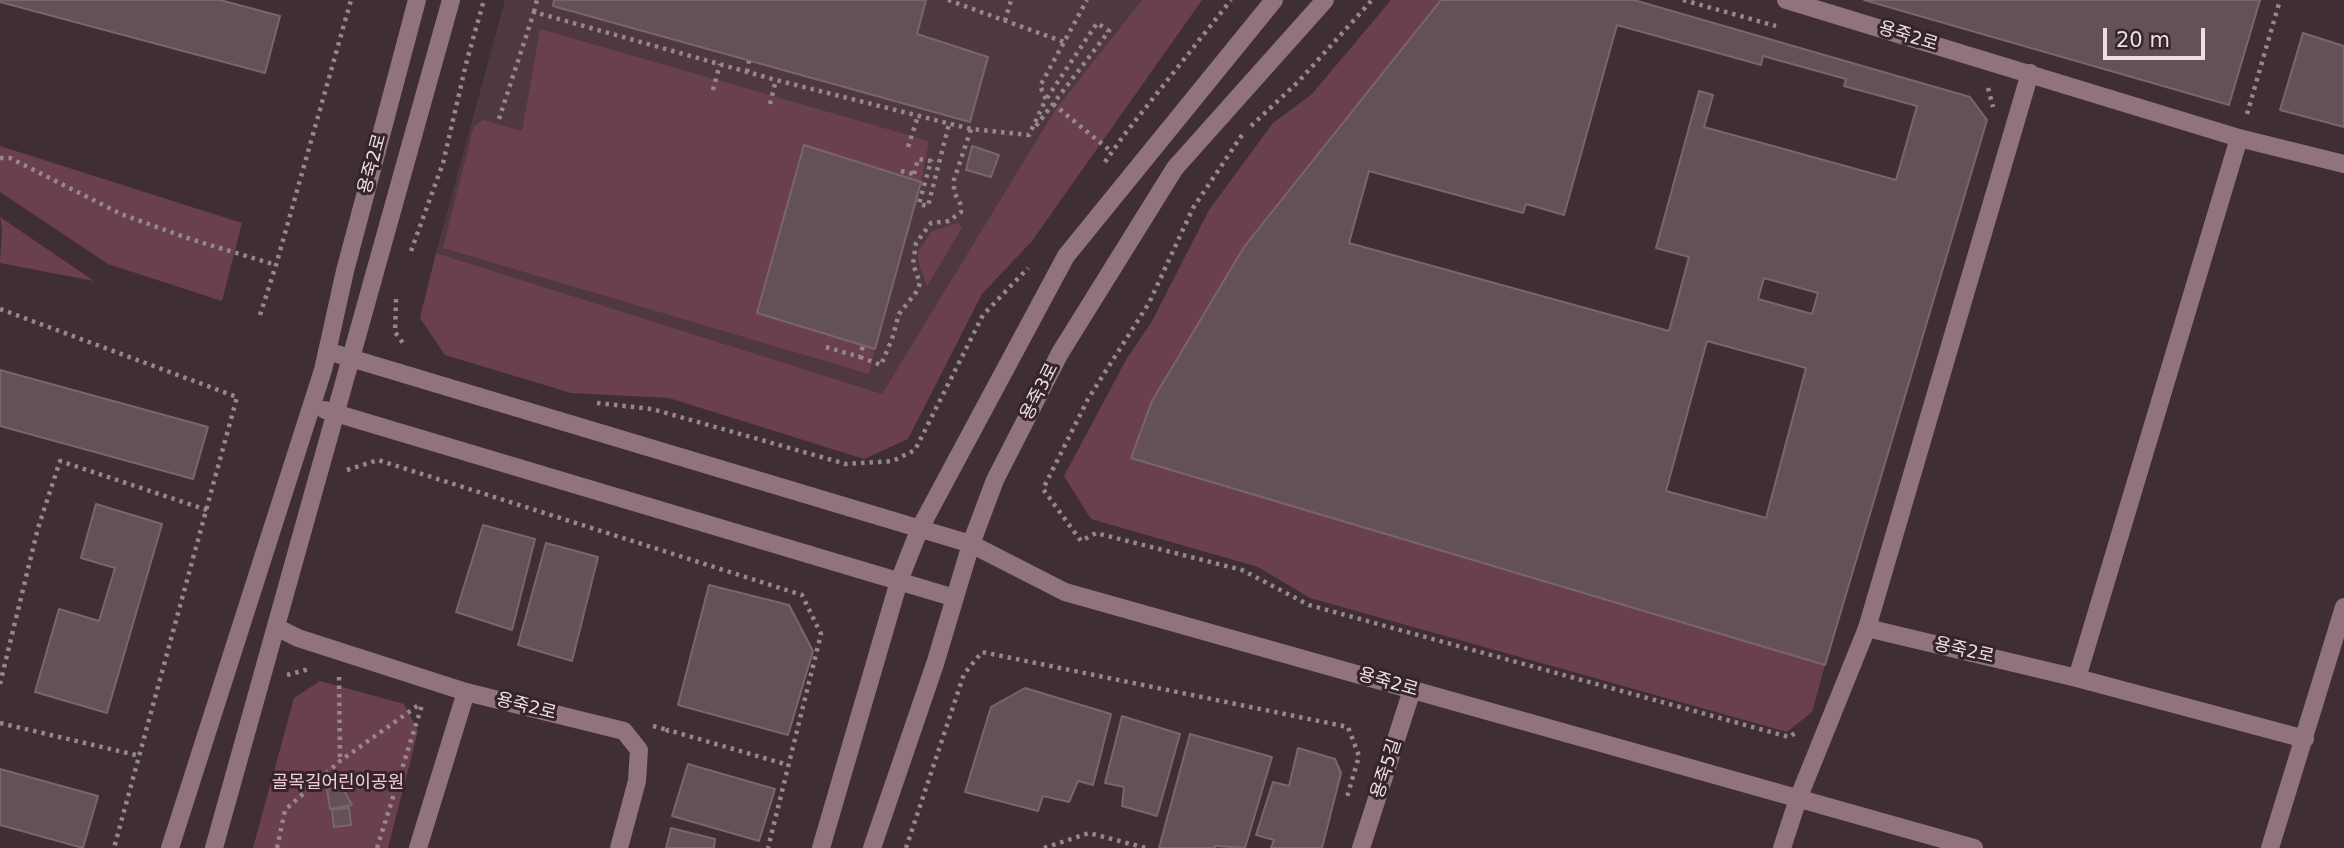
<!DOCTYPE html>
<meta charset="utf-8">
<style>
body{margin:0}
#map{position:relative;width:2344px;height:848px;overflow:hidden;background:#402e35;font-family:"DejaVu Sans",sans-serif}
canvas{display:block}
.scale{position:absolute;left:2103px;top:28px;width:102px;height:32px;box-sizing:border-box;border:4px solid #ebdfe3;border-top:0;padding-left:9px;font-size:21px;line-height:24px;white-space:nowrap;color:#ebdfe3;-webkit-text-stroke:5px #35242b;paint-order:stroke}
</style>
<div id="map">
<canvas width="2344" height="848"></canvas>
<div class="scale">20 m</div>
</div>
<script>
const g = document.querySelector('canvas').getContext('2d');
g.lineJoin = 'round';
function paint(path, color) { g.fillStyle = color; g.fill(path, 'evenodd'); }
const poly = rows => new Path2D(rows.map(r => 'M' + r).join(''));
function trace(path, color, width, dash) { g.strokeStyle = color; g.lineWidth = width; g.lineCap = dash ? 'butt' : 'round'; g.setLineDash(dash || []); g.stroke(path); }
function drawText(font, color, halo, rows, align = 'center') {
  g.font = font + ' "DejaVu Sans","Noto Sans KR",sans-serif'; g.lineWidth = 6; g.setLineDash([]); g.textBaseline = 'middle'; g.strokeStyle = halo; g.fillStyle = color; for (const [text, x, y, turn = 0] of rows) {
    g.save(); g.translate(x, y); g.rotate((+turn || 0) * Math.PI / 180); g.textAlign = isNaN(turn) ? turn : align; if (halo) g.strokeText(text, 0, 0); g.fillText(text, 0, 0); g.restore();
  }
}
paint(poly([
 [505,0,1142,0,1055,110,882,395,436,253]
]), '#503841');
paint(poly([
 [1142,0,1202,0,1032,241,982,294,908,439,864,459,669,398,571,393,445,355,420,318,436,253,882,394,1055,110],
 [1391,0,1441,0,1244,247,1152,401,1132,458,1825,665,1812,712,1787,732,1310,598,1258,567,1091,519,1064,476,1127,358,1151,323,1209,210,1273,123,1312,94],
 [540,29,929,141,921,182,758,313,875,349,869,374,443,248,474,126,483,120,522,131],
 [0,146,242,223,222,301,108,264,0,192],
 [0,217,94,281,0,263,2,229],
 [958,223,962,228,927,286,918,261,918,252,932,231],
 [320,681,404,704,418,731,388,848,253,848,294,698]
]), '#6a3f50');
const building = poly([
 [0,0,220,0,280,16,265,73,0,2,0,0],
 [554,0,926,0,917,34,988,57,970,122,553,6,554,0],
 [1441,0,1634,0,1970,97,1987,120,1825,665,1131,458,1152,401,1244,247,1441,0],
 [1864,0,2260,0,2229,105,1864,0],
 [1617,25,1761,65,1763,56,1846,79,1844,86,1917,106,1896,180,1704,127,1713,95,1699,91,1656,248,1689,257,1669,331,1349,243,1369,171,1523,213,1526,204,1564,215,1617,25],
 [2303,33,2344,46,2344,127,2280,110,2303,33],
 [804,145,921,182,875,349,757,313,804,145],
 [972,146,999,155,991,177,966,170,972,146],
 [1764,278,1818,293,1812,314,1758,299,1764,278],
 [1707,341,1806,368,1766,518,1666,491,1707,341],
 [0,370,208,427,193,479,0,426,0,370],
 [96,504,162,524,107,713,35,692,59,609,99,621,115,568,81,558,96,504],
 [483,525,535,539,512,630,456,612,483,525],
 [546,543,598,557,572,661,518,645,546,543],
 [709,585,789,605,813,651,788,735,678,705,709,585],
 [1025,688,1111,714,1093,785,1078,781,1069,802,1043,796,1038,811,965,792,991,707,1025,688],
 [1122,716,1180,734,1157,816,1122,806,1124,787,1105,783,1122,716],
 [1190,734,1272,757,1245,848,1215,846,1215,848,1159,848,1190,734],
 [1298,748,1335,759,1341,773,1322,848,1271,848,1274,840,1256,835,1273,782,1289,786,1298,748],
 [688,764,775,789,759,841,672,816,688,764],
 [0,769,98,796,83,848,0,825,0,769],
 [342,787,352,805,330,809,327,789,342,787],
 [349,808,351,825,334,827,332,810,349,808],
 [671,828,715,839,714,848,666,848,671,828]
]);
paint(building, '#645057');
trace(building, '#7a656d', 2);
trace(poly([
 [948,0,1064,42],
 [1683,0,1776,26],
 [534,12,537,0],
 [1005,21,1011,0],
 [747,72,749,61],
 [1988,88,1993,107],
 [713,90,720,64],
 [770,104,776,80],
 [1053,104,1112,152],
 [2247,114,2280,0],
 [499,119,534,12,776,80,971,129],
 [1036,126,1109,31,1097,23,1047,98],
 [1251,126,1299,81,1372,0],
 [1242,135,1193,208,1149,303,1088,399,1043,489,1081,541,1096,533,1242,570,1309,605,1789,737,1795,733],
 [908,147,918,116],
 [0,158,10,158,121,214,190,239,276,265],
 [1105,162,1124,135,1231,0],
 [901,171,914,174],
 [914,174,918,159,931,161,919,204,928,206,949,124],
 [411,251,443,163,467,60,484,0],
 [396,299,395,332,405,346],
 [0,309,237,397,114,848],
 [260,315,276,265,351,0],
 [826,347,860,357,863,345],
 [860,357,881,365,892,339,899,314,917,291,920,283,913,264,916,243,931,223,949,221,961,212,960,203,954,192,954,180,971,129,1029,135,1046,99,1040,86,1087,0],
 [597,403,652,409,846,464,893,461,915,450,983,315,1028,268],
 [347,470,378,460,802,595,821,634,768,848],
 [287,675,309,669],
 [339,677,340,760],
 [0,684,38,528,60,461,207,510],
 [0,723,140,756],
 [653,726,668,730],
 [666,732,668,730,788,765],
 [277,848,285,810,340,761,420,704],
 [377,848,423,702],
 [906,848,964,674,982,652,1348,727,1359,756,1347,797],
 [1044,848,1089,833,1146,848]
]), '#96878d', 4.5, [3.5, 5]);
trace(poly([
 [1786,0,2239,138,2344,164],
 [327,351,971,544,1065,592,1974,848],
 [325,410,955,598],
 [276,627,298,638,466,692,624,731,639,750,637,781,619,848],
 [1867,628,2077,678,2305,739],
 [2077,678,2239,138],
 [170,848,323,370,345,271,417,0],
 [214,848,451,0],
 [418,848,466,692],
 [821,848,899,581,920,528,1066,256,1274,0],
 [872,848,935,664,971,544,995,480,1060,353,1175,168,1325,0],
 [1361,848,1412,690],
 [1782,848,1798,799,1867,628,2030,73],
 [2270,848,2344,607]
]), '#91737d', 18);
drawText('18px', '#ebdfe3', '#35242b', [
 ["용죽2로",1908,37,17],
 ["용죽2로",373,164,-75],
 ["용죽3로",1040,392,-63],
 ["용죽2로",1964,651,13],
 ["용죽2로",1388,683,16],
 ["용죽2로",526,707,14],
 ["용죽5길",1387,769,-72]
]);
drawText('18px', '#f4ccda', '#35242b', [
 ["골목길어린이공원",338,783]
]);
</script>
